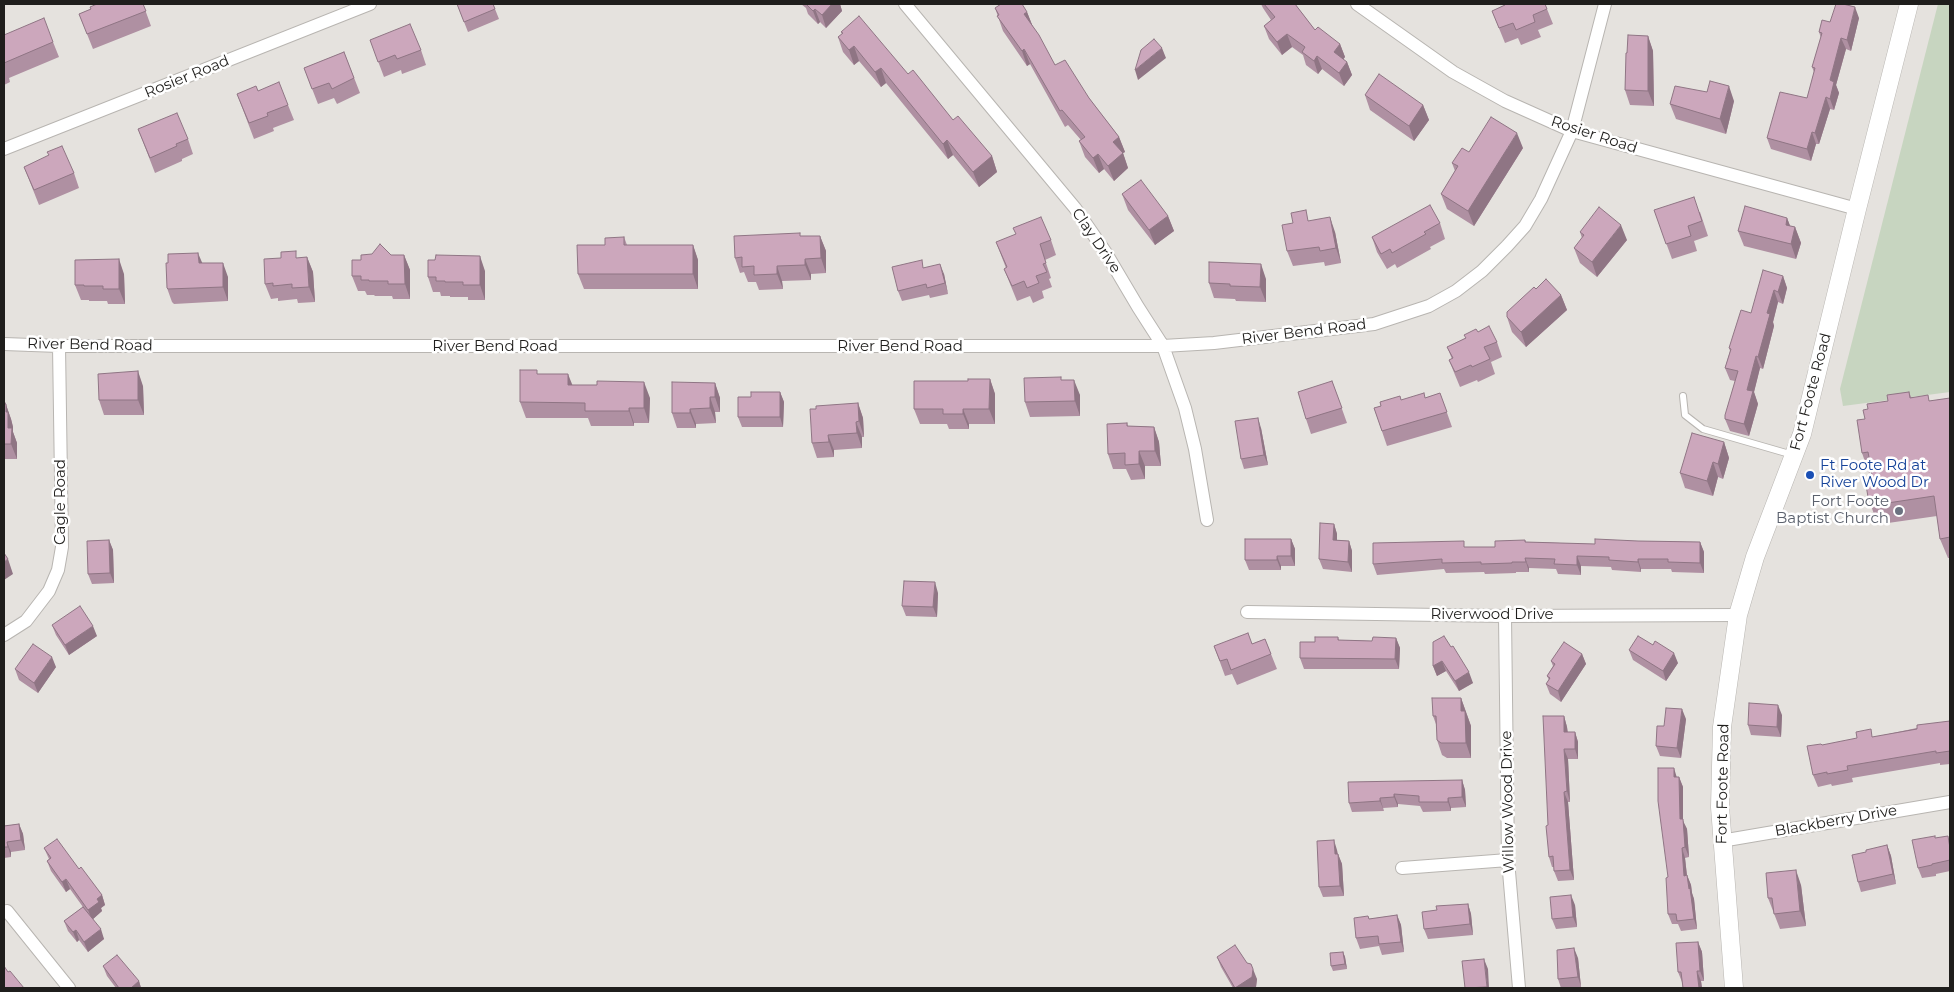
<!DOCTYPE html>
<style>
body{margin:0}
#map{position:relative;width:1954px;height:992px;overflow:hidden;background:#e5e2de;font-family:Montserrat,sans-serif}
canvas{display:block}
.frame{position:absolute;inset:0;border:5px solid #1f1e1c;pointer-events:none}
</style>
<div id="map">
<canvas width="1954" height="992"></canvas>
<div class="frame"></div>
</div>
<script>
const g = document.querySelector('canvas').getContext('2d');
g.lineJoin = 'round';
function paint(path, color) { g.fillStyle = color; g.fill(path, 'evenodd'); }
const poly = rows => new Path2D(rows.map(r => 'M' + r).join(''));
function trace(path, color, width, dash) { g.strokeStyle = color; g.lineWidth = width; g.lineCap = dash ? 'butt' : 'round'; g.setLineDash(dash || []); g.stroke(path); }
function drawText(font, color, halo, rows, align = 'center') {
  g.font = font + ' Montserrat,sans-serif'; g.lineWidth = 5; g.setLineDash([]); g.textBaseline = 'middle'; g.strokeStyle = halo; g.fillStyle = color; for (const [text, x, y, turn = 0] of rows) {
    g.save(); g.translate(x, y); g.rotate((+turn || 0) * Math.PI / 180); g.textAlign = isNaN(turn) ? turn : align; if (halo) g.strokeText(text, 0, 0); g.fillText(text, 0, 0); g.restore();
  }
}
paint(poly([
 [1938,4,1950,4,1950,392,1843,406,1840,389]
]), '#c7d5c0');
const lane = poly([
 [1683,396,1685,415,1703,429,1793,455]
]);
const street = poly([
 [905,4,1075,208,1106,253,1138,307,1163,346,1185,408,1195,449,1207,520],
 [1357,4,1453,72,1505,101,1572,131,1857,209],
 [4,149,370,4],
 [4,344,59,346,1163,346,1214,343,1374,324,1429,306,1456,291,1482,271,1507,246,1525,226,1541,199,1572,131,1605,4],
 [1247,612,1505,616,1738,615],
 [1505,616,1508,860,1519,988],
 [4,635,26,621,49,591,58,570,62,547,59,346],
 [1721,841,1950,802],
 [1402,868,1508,860],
 [7,911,69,988]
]);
const secondary = poly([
 [1734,988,1720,807,1722,727,1738,615,1755,557,1802,434,1857,209,1909,4]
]);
trace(lane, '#b8b5b1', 8);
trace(street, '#b8b5b1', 14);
trace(secondary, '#b8b5b1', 19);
trace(lane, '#fff', 6);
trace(street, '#fff', 12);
trace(secondary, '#fff', 18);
paint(poly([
 [143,4,151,26,93,49,79,14,91,9],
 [457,4,493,4,499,19,468,32],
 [801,4,840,4,842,11,826,28,820,22,818,24,808,14,806,8],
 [1261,4,1295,4,1315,30,1340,44,1345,57,1343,59,1347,62,1352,75,1344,86,1322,69,1318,74,1306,65,1303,55,1292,47,1282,55,1269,39,1264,26,1271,20,1263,8],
 [1504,4,1545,4,1553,24,1538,30,1541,37,1521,45,1518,38,1505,43,1492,11,1505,5],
 [995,8,1027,12,1032,25,1055,65,1089,98,1119,137,1125,152,1123,153,1128,168,1114,181,1104,169,1099,173,1085,157,1079,141,1081,140,1068,125,1065,127,1030,64,1027,66,1003,31],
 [1859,18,1851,51,1846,49,1836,85,1839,93,1834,110,1830,109,1819,144,1816,144,1811,161,1771,149,1767,138,1807,98,1814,72,1812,67,1821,38,1819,32,1830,22],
 [841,32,908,74,953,120,992,156,997,172,979,187,953,155,948,159,886,83,881,87,859,61,854,65,843,52,838,37,842,34],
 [4,35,53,42,59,57,9,78,10,82,4,85],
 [1648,36,1653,51,1654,106,1630,105,1625,90,1627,53],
 [370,40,421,50,426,65,402,74,401,70,384,77],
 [344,52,360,93,337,104,334,98,318,104,304,68],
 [258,91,288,105,294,120,273,128,274,131,254,139,237,94],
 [1365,95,1423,105,1429,120,1414,141,1370,110],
 [1734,101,1726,134,1676,119,1670,104],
 [138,129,188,139,193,154,182,159,182,161,155,173],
 [1523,148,1474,226,1447,209,1441,194,1455,171,1452,163,1469,152],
 [24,167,74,173,79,188,39,205],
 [1122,194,1168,216,1174,231,1155,245,1128,210],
 [1654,210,1700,212,1708,236,1694,241,1697,251,1672,259],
 [1787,218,1790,226,1795,227,1801,243,1796,259,1744,246,1738,231],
 [1310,221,1335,232,1341,263,1325,266,1324,262,1293,266,1287,251],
 [1440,223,1445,239,1430,247,1431,249,1397,268,1395,264,1387,269,1377,252,1372,237],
 [1580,232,1627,240,1597,277,1580,263,1574,248,1582,238],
 [801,236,820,236,826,251,826,273,811,274,811,280,782,281,783,289,759,290,756,282,748,282,744,272,740,273,735,258],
 [624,237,627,245,693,245,698,260,698,289,584,289,578,274,605,245],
 [1051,240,1056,255,1045,260,1051,278,1049,279,1052,287,1042,291,1044,298,1033,303,1030,296,1017,301,1004,269,1006,268,996,242],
 [391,255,404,255,410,270,410,299,393,299,392,296,375,296,374,295,367,295,365,291,358,291,352,276,361,260],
 [307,257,313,272,315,302,298,303,297,299,278,301,278,298,271,299,265,284,298,258],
 [202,263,228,277,228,301,174,304,172,302,167,288],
 [924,268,944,274,948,294,930,298,929,295,902,301,898,291],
 [485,271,485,300,468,300,468,297,450,297,450,296,441,296,440,292,433,292,428,277],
 [124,274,125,304,108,304,107,301,89,301,89,300,81,300,75,285],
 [1783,276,1787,288,1783,304,1778,302,1773,322,1774,326,1763,369,1760,368,1754,392,1758,404,1749,436,1730,431,1725,419,1735,381,1730,380,1725,368,1730,351,1729,348,1751,313],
 [1266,279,1266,302,1236,301,1235,299,1214,298,1209,283],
 [1536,289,1561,295,1567,310,1526,347,1512,332,1507,317],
 [1478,332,1497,342,1502,357,1491,362,1495,374,1478,382,1477,380,1460,387,1455,375,1449,360,1452,359,1447,347],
 [539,374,572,385,650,398,649,423,634,423,634,426,591,426,588,418,526,418,520,402],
 [990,379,995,394,995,424,969,424,969,429,949,429,947,424,920,424,914,409,968,381],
 [1062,380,1080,395,1080,416,1030,417,1025,402],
 [1332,381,1347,423,1311,434,1306,419],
 [715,383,720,398,720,412,715,412,716,423,696,424,696,428,677,428,672,413],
 [143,386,144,415,104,415,99,400],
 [780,392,784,402,783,427,742,427,738,417,751,397],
 [1909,392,1911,397,1930,401,1950,398,1950,558,1948,558,1940,539,1937,516,1888,523,1886,519,1882,520,1881,516,1875,517,1868,497,1873,484,1871,472,1869,473,1862,453,1868,409],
 [1440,393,1452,427,1387,446,1374,408,1401,400,1425,398],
 [4,399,11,419,13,427,13,432,17,443,17,459,4,459],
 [858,403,863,418,864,437,862,437,862,448,834,450,834,457,817,458,812,443],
 [1127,423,1128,426,1154,427,1159,442,1161,466,1145,466,1145,479,1131,480,1126,469,1113,469,1108,454],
 [1261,428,1268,465,1244,469,1241,459],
 [1724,442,1729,458,1723,479,1718,477,1713,496,1685,488,1680,473],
 [1334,524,1337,534,1337,540,1349,541,1352,551,1352,572,1323,569,1319,559],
 [1291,539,1295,549,1295,566,1281,566,1281,570,1249,570,1245,560],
 [109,540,113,550,114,583,92,584,88,574],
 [1525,540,1526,542,1595,544,1638,541,1700,542,1704,552,1704,573,1672,572,1671,569,1641,569,1641,572,1612,570,1611,567,1581,566,1581,575,1558,574,1556,569,1529,568,1529,572,1516,572,1516,573,1485,574,1484,572,1446,573,1444,569,1377,575,1373,564,1466,547,1495,547],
 [938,593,937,617,906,616,902,606],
 [52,625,97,636,69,655,56,635],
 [1338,637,1339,640,1372,641,1396,638,1400,648,1399,669,1304,669,1300,658,1315,642],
 [1265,639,1277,669,1237,685,1232,674,1225,676,1214,646,1252,644],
 [1433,642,1473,683,1459,691,1446,671,1437,676,1433,666],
 [1629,650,1678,663,1666,681,1633,660],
 [1582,654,1586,664,1561,702,1550,694,1546,684,1549,680,1547,676,1553,666,1551,661],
 [56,667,38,693,19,680,15,669],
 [1461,698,1471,726,1471,758,1447,758,1442,755,1437,740,1437,727,1433,716],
 [1782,715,1781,737,1751,735,1748,725],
 [1564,716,1567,727,1568,732,1575,732,1578,742,1578,759,1568,759,1570,802,1568,802,1574,880,1558,881,1554,871,1554,867,1552,867,1549,857,1548,825],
 [1686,719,1681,758,1660,756,1656,746,1664,726],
 [1950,721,1950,764,1940,765,1940,763,1852,778,1853,782,1832,786,1831,784,1818,787,1813,775,1822,745,1874,737],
 [1677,777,1679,777,1683,787,1683,821,1687,829,1689,857,1685,858,1687,875,1691,885,1692,893,1694,899,1697,929,1681,931,1678,924,1672,924,1668,914],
 [1462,780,1465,790,1466,807,1451,808,1451,811,1423,812,1420,806,1398,804,1398,807,1383,808,1384,811,1352,812,1349,803],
 [19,824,23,834,25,850,11,852,11,857,4,858,4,826],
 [1936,838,1950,842,1950,871,1936,874,1936,876,1922,878,1918,868],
 [1887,845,1891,856,1896,884,1861,892,1858,882,1866,852],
 [44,848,79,869,102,895,105,905,101,908,102,911,93,919,104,939,88,952,79,940,77,942,68,931,64,921,83,907,70,889,66,892,51,871,47,861,49,859],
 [1337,850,1338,854,1342,864,1344,896,1323,897,1319,887],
 [1801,885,1806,926,1780,929,1768,898],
 [1468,904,1471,914,1473,935,1428,939,1424,929],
 [1575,905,1577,927,1556,929,1552,919],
 [1397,915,1401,925,1404,952,1382,955,1379,946,1360,949,1356,938,1368,916,1369,919],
 [1698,942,1702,952,1704,981,1701,981,1702,988,1683,988,1682,982,1678,972],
 [1343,952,1345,957,1347,969,1333,971,1331,966],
 [1217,957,1257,979,1256,987,1254,988,1233,988,1221,967],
 [1578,958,1581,987,1561,988,1558,979],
 [103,966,139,981,141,988,116,988,107,976]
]), '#af90a2');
paint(poly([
 [832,4,840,4,842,11,826,28,822,15],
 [1855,7,1859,18,1851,51,1847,40],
 [815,9,820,22,818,24,813,11],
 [1027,12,1033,27,1024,14],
 [1287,34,1292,47,1282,55,1277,42],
 [1648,36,1653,51,1654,106,1648,91],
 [1841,38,1846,49,1836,85,1839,93,1834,110,1830,99,1830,80],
 [1340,44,1345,57,1339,65,1334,52],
 [854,46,859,61,854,65,849,50],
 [1162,48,1166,58,1138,80,1135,70],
 [1024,49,1030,64,1027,66,1022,51],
 [1317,56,1322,69,1318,74,1314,61],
 [1347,62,1352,75,1344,86,1339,73],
 [881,68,886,83,881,87,875,72],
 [1729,86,1734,101,1726,134,1720,119],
 [1826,97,1830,109,1819,144,1815,133],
 [1423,105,1429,120,1414,141,1409,126],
 [1812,132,1816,144,1811,161,1807,149],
 [1517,133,1523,148,1474,226,1468,211],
 [1119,137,1125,152,1123,153,1128,168,1114,181,1108,166,1113,142],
 [947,140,953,155,948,159,943,144],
 [1098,154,1104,169,1099,173,1093,158],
 [992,156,997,172,979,187,973,172],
 [1168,216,1174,231,1155,245,1149,230],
 [1330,217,1335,232,1341,263,1336,248],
 [1787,218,1793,233,1786,225],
 [1621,225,1627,240,1597,277,1592,262],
 [1795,227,1801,243,1796,259,1791,244],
 [820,236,826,251,826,273,821,258],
 [693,245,698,260,698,289,693,274],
 [198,253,204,267,199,263],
 [404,255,410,270,410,299,405,284],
 [480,256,485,271,485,300,480,285],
 [307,257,313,272,315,302,309,287],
 [119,259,124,274,125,304,119,289],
 [805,259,811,274,811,280,805,265],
 [223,263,228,277,228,301,223,287],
 [940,264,944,274,948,294,945,283],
 [1261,264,1266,279,1266,302,1260,287],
 [777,266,782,281,783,289,777,274],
 [1783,276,1787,288,1783,304,1778,292],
 [1774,290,1778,302,1773,322,1774,326,1763,369,1758,357,1767,313],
 [1561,295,1567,310,1526,347,1521,332],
 [1756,356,1760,368,1754,392,1758,404,1749,436,1744,424,1747,390],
 [138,371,143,386,144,415,138,400],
 [568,374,574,389,568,385],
 [990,379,995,394,995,424,989,409],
 [1074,380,1080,395,1080,416,1075,401],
 [644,382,650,398,649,423,644,408],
 [715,383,720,398,720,412,715,397],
 [780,392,784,402,783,427,780,417],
 [710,397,715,412,716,423,710,408],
 [4,399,11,419,13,427,13,432,17,443,17,459,11,444,4,408],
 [858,403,863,418,864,437,859,421],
 [629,408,634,423,634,426,629,411],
 [690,409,696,424,696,428,690,413],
 [963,409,969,424,969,429,963,414],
 [1258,418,1261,428,1268,465,1264,455],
 [856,422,862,437,862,448,857,433],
 [1154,427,1159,442,1161,466,1155,451],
 [828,435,834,450,834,457,829,442],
 [1724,442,1729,458,1723,479,1718,464],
 [1139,451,1145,466,1145,479,1139,464],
 [1713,462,1718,477,1713,496,1707,481],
 [1334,524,1337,534,1337,550,1333,540],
 [1291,539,1295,549,1295,566,1291,556],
 [109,540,113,550,114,583,110,573],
 [1349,541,1352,551,1352,572,1348,562],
 [1700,542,1704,552,1704,573,1700,563],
 [1277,556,1281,566,1281,570,1277,560],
 [1577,556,1581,566,1581,575,1577,565],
 [1525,558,1529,568,1529,572,1526,562],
 [8,559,13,574,4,580,4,562],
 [1638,559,1641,569,1641,572,1638,562],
 [935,582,938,593,937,617,933,607],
 [93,626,97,636,69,655,65,645],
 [1396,638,1400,648,1399,669,1395,659],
 [1674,653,1678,663,1666,681,1663,671],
 [1582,654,1586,664,1561,702,1558,691],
 [52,657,56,667,38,693,34,683],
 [1442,661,1446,671,1437,676,1433,666],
 [1469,672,1473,683,1459,691,1455,681],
 [1461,698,1471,726,1471,758,1466,743,1461,711],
 [1778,705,1782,715,1781,737,1777,727],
 [1682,709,1686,719,1681,758,1677,748],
 [1564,716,1567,727,1568,742,1564,732],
 [1575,732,1578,742,1578,759,1575,749],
 [1564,749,1568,759,1570,802,1567,791],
 [1674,768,1677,778,1674,777],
 [1679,777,1683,787,1683,821,1687,829,1689,857,1685,847,1680,819],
 [1462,780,1465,790,1466,807,1462,797],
 [1564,792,1568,802,1574,880,1570,870],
 [1394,794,1398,804,1398,807,1394,797],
 [1380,798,1383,808,1384,811,1380,801],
 [1448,798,1451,808,1451,811,1448,802],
 [19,824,23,834,25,850,21,840],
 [1334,840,1337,850,1338,864,1335,854],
 [7,842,11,852,11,857,8,847],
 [1887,845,1891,856,1896,884,1893,874],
 [1682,848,1685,858,1688,886,1684,876],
 [1338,854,1342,864,1344,896,1340,886],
 [1796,870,1801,885,1806,926,1800,911],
 [1687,875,1691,885,1692,893,1694,899,1697,929,1694,919],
 [66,879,70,889,66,892,62,882],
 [102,895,105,905,101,908,102,911,92,920,88,910,97,899],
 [1571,895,1575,905,1577,927,1573,917],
 [1468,904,1471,914,1473,935,1470,924],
 [1397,915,1401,925,1404,952,1401,942],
 [101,929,104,939,88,952,84,942],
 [76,930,79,940,77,942,73,932],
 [1698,942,1702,952,1704,981,1700,971],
 [1574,948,1578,958,1581,987,1578,977],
 [1343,952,1345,957,1347,969,1345,964],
 [1484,959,1488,969,1489,988,1487,988,1487,987],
 [1253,969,1257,979,1256,987,1254,988,1235,988],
 [1697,971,1701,981,1702,988,1699,988],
 [139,981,141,988,131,988]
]), '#8f7584');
const building = poly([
 [97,4,143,4,146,11,87,34,79,14,91,9,90,7,97,4],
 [457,4,493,4,495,9,464,22,457,4],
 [806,4,832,4,822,15,815,9,813,11,806,4],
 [1001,4,1022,4,1027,12,1024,14,1039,35,1055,65,1065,60,1089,98,1119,137,1113,142,1123,153,1108,166,1098,154,1093,158,1079,141,1085,137,1062,110,1060,111,1024,49,1022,51,997,16,999,15,995,8,1001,4],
 [1264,4,1295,4,1315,30,1318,27,1340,44,1334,52,1347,62,1339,73,1317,56,1314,61,1302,52,1305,47,1287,34,1277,42,1264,26,1275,17,1264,4],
 [1505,4,1545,4,1547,9,1533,15,1535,22,1516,30,1513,23,1499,28,1492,11,1505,5,1505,4],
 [1836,4,1843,4,1855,7,1847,40,1841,38,1830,80,1834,82,1830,99,1826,97,1815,133,1812,132,1807,149,1767,138,1780,92,1807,98,1815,68,1812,67,1822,33,1819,32,1822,20,1830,22,1836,4],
 [859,16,908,74,913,70,953,120,958,116,992,156,973,172,947,140,943,144,881,68,875,72,854,46,849,50,838,37,843,33,841,32,859,16],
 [44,18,53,42,4,63,4,35,44,18],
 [410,24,421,50,397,59,395,55,378,62,370,40,410,24],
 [1628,35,1648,36,1648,91,1625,90,1626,53,1627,53,1628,35],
 [1154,39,1162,48,1135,70,1141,50,1154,39],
 [344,52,354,78,332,89,329,83,312,89,304,68,344,52],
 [1379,74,1423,105,1409,126,1365,95,1379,74],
 [1710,81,1729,86,1720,119,1670,104,1675,86,1707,92,1710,81],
 [279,82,288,105,267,113,268,116,249,123,237,94,256,86,258,91,279,82],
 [177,113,188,139,176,144,177,146,150,158,138,129,177,113],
 [1491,117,1517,133,1468,211,1441,194,1458,166,1452,163,1462,148,1469,152,1491,117],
 [62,146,74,173,34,190,24,167,49,155,47,152,62,146],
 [1141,180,1168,216,1149,230,1122,194,1141,180],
 [1694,197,1702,221,1688,226,1691,236,1666,244,1654,210,1694,197],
 [1430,205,1440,223,1424,232,1426,234,1392,253,1390,249,1381,254,1372,237,1430,205],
 [1745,206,1787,218,1786,225,1795,227,1791,244,1738,231,1745,206],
 [1599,207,1621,225,1592,262,1574,248,1584,235,1580,232,1599,207],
 [1306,210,1308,221,1330,217,1336,248,1320,251,1319,247,1287,251,1282,225,1293,223,1291,213,1306,210],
 [1041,217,1051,240,1040,244,1046,263,1043,264,1047,272,1036,276,1039,283,1027,288,1024,281,1012,286,1004,269,1007,267,996,242,1016,234,1013,228,1041,217],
 [800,233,800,236,820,236,821,258,805,259,805,265,777,266,777,274,754,275,754,266,742,267,742,257,735,258,734,236,800,233],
 [624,237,624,245,693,245,693,274,578,274,577,245,605,245,605,238,624,237],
 [380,244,391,255,404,255,405,284,388,284,388,281,369,281,369,280,361,280,361,276,352,276,352,260,361,260,361,255,372,254,380,244],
 [296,251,296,258,307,257,309,287,292,288,292,284,273,286,273,283,265,284,264,259,281,258,281,252,296,251],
 [198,253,199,263,223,263,223,287,168,289,167,288,166,263,168,263,168,254,198,253],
 [436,255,480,256,480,285,463,285,463,282,445,282,445,281,436,281,436,277,428,277,428,260,435,260,436,255],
 [119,259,119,289,103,289,103,286,84,286,84,285,75,285,75,260,119,259],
 [922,260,923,268,940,264,945,283,927,288,926,284,898,291,892,267,922,260],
 [1209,262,1261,264,1260,287,1230,286,1230,284,1209,283,1209,262],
 [1763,270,1783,276,1778,292,1774,290,1767,313,1770,314,1758,357,1756,356,1747,390,1753,391,1744,424,1725,419,1725,415,1738,371,1725,368,1731,349,1729,348,1741,310,1751,313,1763,270],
 [1546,279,1561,295,1521,332,1507,317,1507,312,1534,287,1536,289,1546,279],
 [1489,326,1497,342,1484,347,1490,359,1472,367,1471,365,1455,372,1449,360,1453,358,1447,347,1466,338,1464,335,1476,329,1478,332,1489,326],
 [520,370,537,370,537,374,568,374,568,385,597,385,597,381,644,382,644,408,629,408,629,411,585,411,585,403,520,402,520,370],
 [138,371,138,400,99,400,98,374,138,371],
 [1061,377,1061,380,1074,380,1075,401,1025,402,1024,378,1061,377],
 [968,379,990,379,989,409,963,409,963,414,943,414,943,409,914,409,914,381,968,381,968,379],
 [1332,381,1342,408,1306,419,1298,392,1332,381],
 [672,382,715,383,715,397,710,397,710,408,690,409,690,413,672,413,672,382],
 [751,392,780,392,780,417,738,417,738,397,751,397,751,392],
 [1909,392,1910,398,1928,395,1929,401,1950,398,1950,537,1940,539,1934,496,1881,504,1880,500,1875,500,1875,496,1868,497,1866,485,1873,484,1871,468,1868,452,1862,453,1857,420,1865,419,1863,410,1868,409,1867,404,1888,401,1887,395,1909,392],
 [1424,393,1425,398,1440,393,1447,412,1382,431,1374,408,1381,406,1380,402,1400,396,1401,400,1424,393],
 [858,403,859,421,856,422,857,433,828,435,829,442,812,443,810,409,816,409,816,406,858,403],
 [4,404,6,404,6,412,8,412,8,428,12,428,11,444,4,444,4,404],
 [1258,418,1264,455,1241,459,1235,421,1258,418],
 [1127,423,1127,426,1154,427,1155,451,1139,451,1139,464,1125,465,1125,453,1108,454,1107,424,1127,423],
 [1692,433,1724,442,1718,464,1713,462,1707,481,1680,473,1692,433],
 [1320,523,1334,524,1333,540,1349,541,1348,562,1319,559,1320,523],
 [1245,539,1291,539,1291,556,1277,556,1277,560,1245,560,1245,539],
 [1595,539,1638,541,1700,542,1700,563,1668,562,1668,559,1638,559,1638,562,1609,560,1609,557,1577,556,1577,565,1554,564,1555,559,1525,558,1526,562,1512,562,1512,563,1481,564,1481,562,1442,563,1442,559,1373,564,1373,543,1464,541,1464,547,1495,547,1495,541,1525,540,1525,542,1595,544,1595,539],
 [109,540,110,573,88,574,87,541,109,540],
 [4,553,8,559,4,562,4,553],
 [904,581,935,582,933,607,902,606,904,581],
 [80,606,93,626,65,645,52,625,80,606],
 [1248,633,1252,644,1265,639,1271,654,1231,670,1227,659,1220,661,1214,646,1248,633],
 [1444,636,1451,647,1453,646,1469,672,1455,681,1442,661,1433,666,1433,642,1444,636],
 [1638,636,1653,645,1655,641,1674,653,1663,671,1629,650,1638,636],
 [1315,637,1338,637,1338,640,1372,641,1373,637,1396,638,1395,659,1300,658,1300,642,1315,642,1315,637],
 [1564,642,1582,654,1558,691,1546,684,1550,678,1547,676,1555,664,1551,661,1564,642],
 [33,644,52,657,34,683,15,669,33,644],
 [1432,698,1461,698,1461,711,1465,711,1466,743,1441,743,1437,740,1436,716,1433,716,1432,698],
 [1749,703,1778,705,1777,727,1748,725,1749,703],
 [1666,708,1682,709,1677,748,1656,746,1657,726,1664,726,1666,708],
 [1543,716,1564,716,1564,732,1575,732,1575,749,1564,749,1567,791,1564,792,1570,870,1554,871,1553,856,1549,857,1546,826,1548,825,1543,716],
 [1950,721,1950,751,1936,753,1936,751,1847,766,1848,770,1827,774,1827,772,1813,775,1807,746,1821,744,1822,745,1857,738,1856,732,1871,729,1872,737,1917,729,1917,725,1950,721],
 [1658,768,1674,768,1674,777,1679,777,1680,819,1683,819,1685,847,1682,848,1684,876,1687,875,1689,889,1690,888,1694,919,1677,921,1676,914,1668,914,1666,878,1668,877,1658,801,1658,768],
 [1462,780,1462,797,1448,798,1448,802,1419,802,1419,796,1394,794,1394,797,1380,798,1380,801,1349,803,1348,782,1462,780],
 [19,824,21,840,7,842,8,847,4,847,4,826,19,824],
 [1935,836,1935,838,1948,836,1950,848,1950,860,1932,864,1932,865,1918,868,1912,840,1935,836],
 [57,839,79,869,81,867,102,895,97,899,99,902,88,910,66,879,62,882,47,861,51,858,44,848,57,839],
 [1334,840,1335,854,1338,854,1340,886,1319,887,1317,841,1334,840],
 [1887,845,1893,874,1858,882,1852,855,1866,852,1866,850,1887,845],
 [1796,870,1800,911,1774,914,1772,898,1768,898,1766,873,1796,870],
 [1571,895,1573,917,1552,919,1550,897,1571,895],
 [1468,904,1470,924,1424,929,1422,912,1437,910,1436,906,1468,904],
 [83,907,101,929,84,942,76,930,73,932,64,921,83,907],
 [1397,915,1401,942,1379,944,1378,936,1356,938,1354,918,1368,916,1369,919,1397,915],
 [1698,942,1700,971,1697,971,1699,988,1683,988,1681,972,1678,972,1676,943,1698,942],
 [1235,945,1247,963,1251,964,1253,969,1252,977,1235,988,1217,957,1235,945],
 [1574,948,1578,977,1558,979,1557,950,1574,948],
 [1343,952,1345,964,1331,966,1330,953,1343,952],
 [117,955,139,981,131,988,119,988,103,966,117,955],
 [1484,959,1487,987,1465,988,1462,961,1484,959],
 [4,966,8,972,10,971,24,988,4,988,4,966]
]);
paint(building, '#cca7bc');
trace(building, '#8f7584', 1);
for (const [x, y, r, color] of [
 [1810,475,5,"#1a4fb4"],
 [1899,511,5,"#6b7280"]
]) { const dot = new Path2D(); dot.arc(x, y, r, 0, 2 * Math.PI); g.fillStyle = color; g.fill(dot); trace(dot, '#fff', 2); }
drawText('15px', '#1f1e1c', '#fff', [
 ["Rosier Road",187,77,-22],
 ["Rosier Road",1594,135,18],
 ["Clay Drive",1096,241,56],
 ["River Bend Road",1304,332,-7],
 ["River Bend Road",90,345,1],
 ["River Bend Road",495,347],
 ["River Bend Road",900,347],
 ["Fort Foote Road",1811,392,-75],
 ["Cagle Road",61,502,-90],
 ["Riverwood Drive",1492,615],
 ["Fort Foote Road",1723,784,-89],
 ["Willow Wood Drive",1508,802,-91],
 ["Blackberry Drive",1836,821,-10]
]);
drawText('15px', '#164399', '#fff', [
 ["Ft Foote Rd at",1820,466],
 ["River Wood Dr",1820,483]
], 'left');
drawText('15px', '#5b616d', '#fff', [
 ["Fort Foote",1889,502],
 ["Baptist Church",1889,519]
], 'right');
</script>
